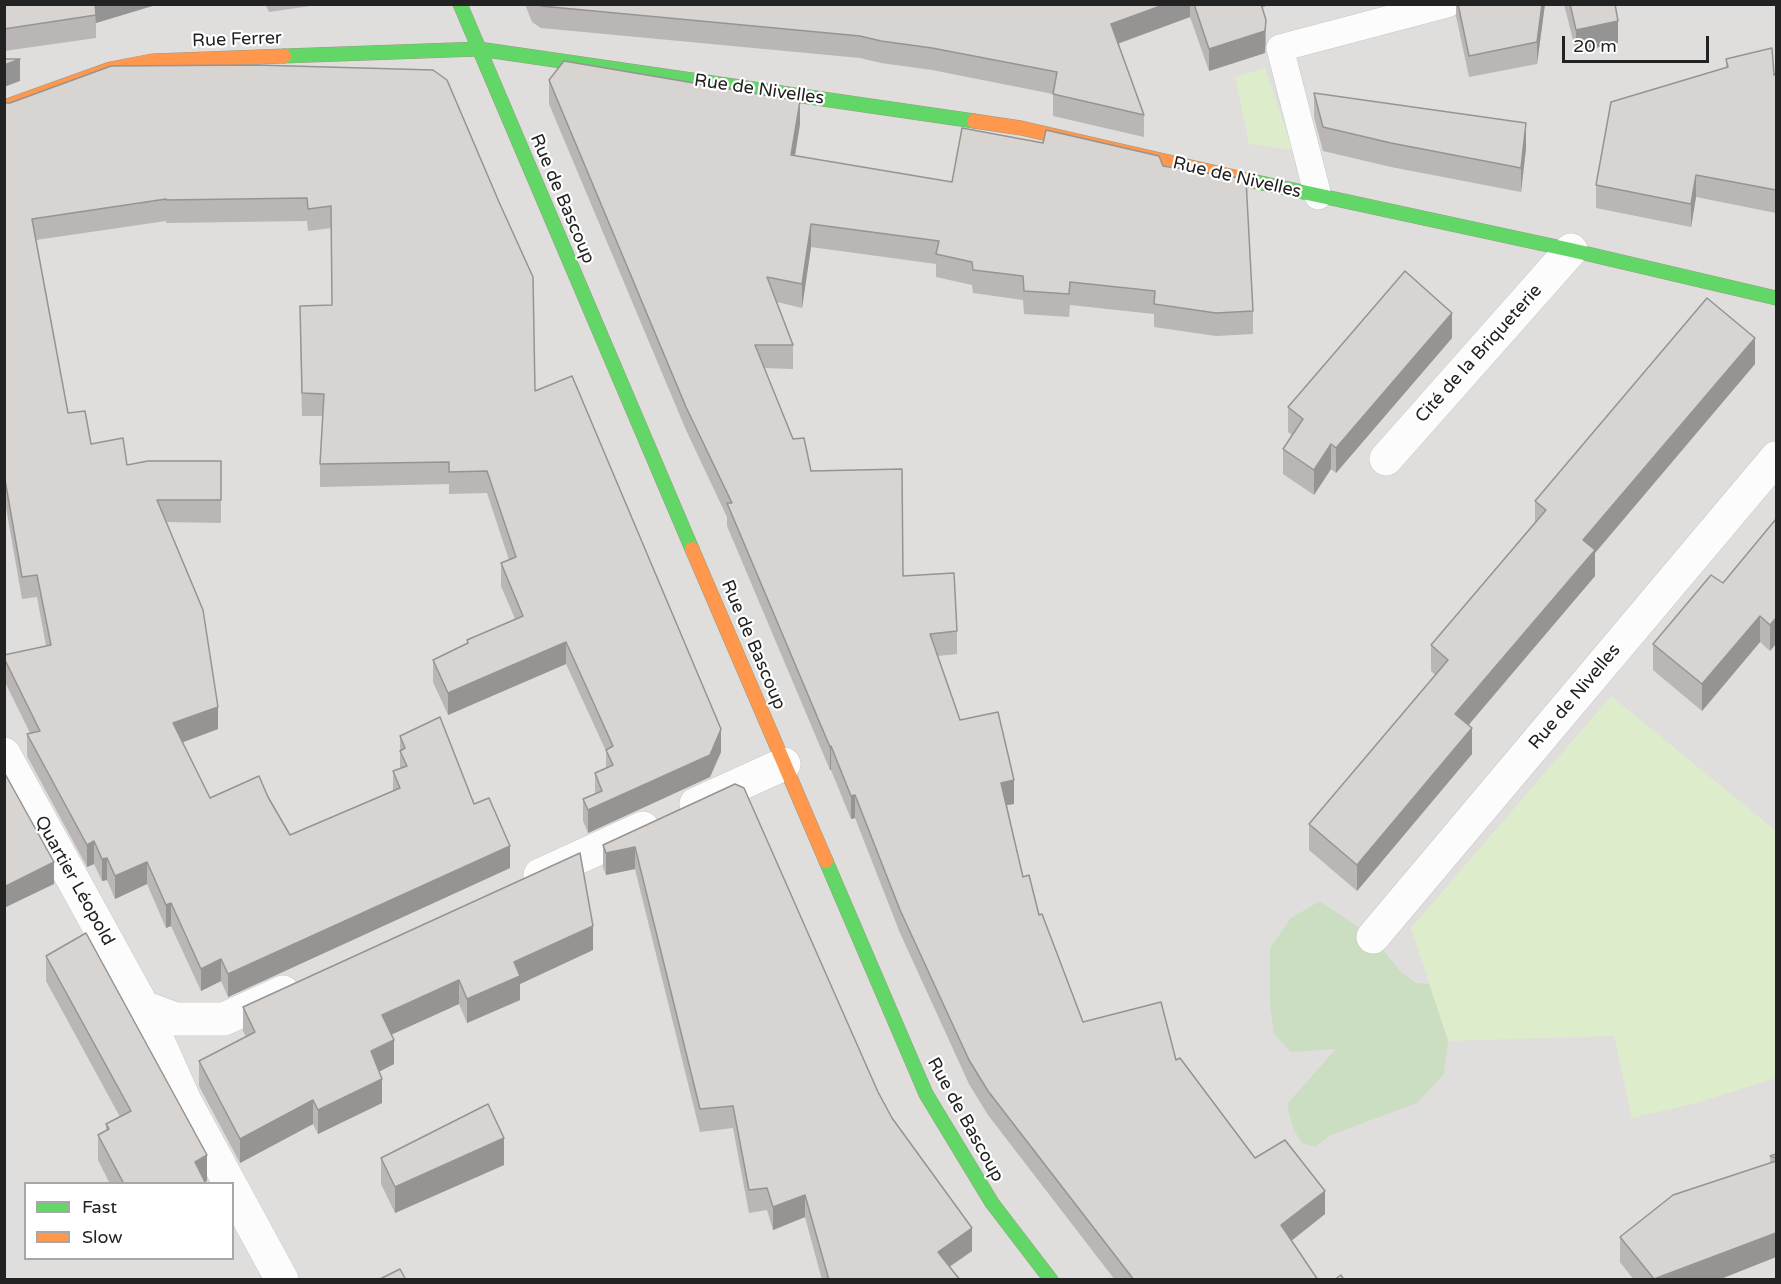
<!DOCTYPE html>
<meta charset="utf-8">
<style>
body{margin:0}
#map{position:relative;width:1781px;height:1284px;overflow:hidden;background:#f0eeeb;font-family:"Varela Round",sans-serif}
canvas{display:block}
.frame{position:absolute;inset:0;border:6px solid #222;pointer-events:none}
.legend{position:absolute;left:24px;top:1182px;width:210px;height:78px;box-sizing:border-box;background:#fff;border:2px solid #a7a7a7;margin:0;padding:8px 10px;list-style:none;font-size:18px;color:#222}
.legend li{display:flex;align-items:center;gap:12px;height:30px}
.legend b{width:30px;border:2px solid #a7a7a7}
.scale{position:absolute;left:1562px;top:36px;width:147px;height:27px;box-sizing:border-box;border:3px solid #222;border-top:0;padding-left:8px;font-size:18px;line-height:21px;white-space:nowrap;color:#222;-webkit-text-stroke:4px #fff;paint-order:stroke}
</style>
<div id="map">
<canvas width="1781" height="1284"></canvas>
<div class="frame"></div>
<ul class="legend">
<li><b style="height:8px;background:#63d668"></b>Fast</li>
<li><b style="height:8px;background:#ff974d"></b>Slow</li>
</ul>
<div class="scale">20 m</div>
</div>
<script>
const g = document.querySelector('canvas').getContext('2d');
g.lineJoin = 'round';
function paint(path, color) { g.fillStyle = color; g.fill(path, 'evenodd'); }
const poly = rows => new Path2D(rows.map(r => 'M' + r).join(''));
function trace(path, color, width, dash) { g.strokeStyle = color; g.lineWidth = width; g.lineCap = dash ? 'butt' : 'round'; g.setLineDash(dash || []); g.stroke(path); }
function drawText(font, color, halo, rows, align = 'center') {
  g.font = font + ' "Varela Round",sans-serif'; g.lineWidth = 4.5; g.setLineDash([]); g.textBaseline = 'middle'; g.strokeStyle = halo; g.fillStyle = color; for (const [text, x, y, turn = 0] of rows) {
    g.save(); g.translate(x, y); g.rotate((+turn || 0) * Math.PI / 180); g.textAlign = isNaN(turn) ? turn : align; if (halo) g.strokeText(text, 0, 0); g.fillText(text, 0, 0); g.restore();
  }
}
paint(poly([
 [5,5,1776,5,1776,1279,5,1280],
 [26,1184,232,1184,232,1258,26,1258]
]), '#dfdedc');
paint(poly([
 [1265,68,1293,150,1249,144,1235,77],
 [1611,696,1776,831,1776,1078,1696,1103,1632,1118,1614,1036,1448,1041,1411,928]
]), '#ddeccb');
paint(poly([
 [1320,901,1373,937,1400,971,1416,983,1429,984,1448,1041,1444,1074,1417,1103,1331,1135,1315,1147,1302,1143,1293,1128,1287,1104,1336,1049,1291,1052,1274,1034,1270,1004,1270,948,1291,918]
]), '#cbdec1');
const lane = poly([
 [1318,196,1280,48,1447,4]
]);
const street = poly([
 [1386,459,1571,250],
 [4,754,143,1007,175,1019,224,1019,283,992],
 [696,804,784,764],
 [540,875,643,828],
 [1373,937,1776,458],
 [143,1007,185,1101,230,1184],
 [232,1188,282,1280]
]);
const fast = poly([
 [460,4,692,549],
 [284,56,479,49,974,121],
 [1252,181,1571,250,1776,298],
 [826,861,926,1094,992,1203,1051,1280]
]);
const slow = poly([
 [4,107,110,69,152,61,284,56],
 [974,121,1021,128,1252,181],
 [692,549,826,861]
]);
trace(lane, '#c9c8c7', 28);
trace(street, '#c9c8c7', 34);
trace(fast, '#999a82', 15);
trace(slow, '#999a82', 15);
trace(lane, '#fdfcfc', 27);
trace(street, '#fdfcfc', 33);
trace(fast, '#63d668', 14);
trace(slow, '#ff974d', 14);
paint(poly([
 [4,4,159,4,96,23,96,38,4,51],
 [265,4,324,4,269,12],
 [525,4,1273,4,1262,7,1266,42,1265,53,1209,71,1190,17,1118,44,1144,115,1144,137,1053,116,1053,94,932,70,881,63,860,58,541,28,532,22],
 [1456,4,1545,4,1537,64,1469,77,1456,16],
 [1564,4,1615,4,1618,43,1576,52],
 [1726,59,1774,75,1776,74,1776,213,1696,197,1691,227,1596,208,1596,185,1726,68],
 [256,65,535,391,721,752,710,777,588,833,583,821,583,799,595,794,595,773,606,768,606,751,566,664,448,715,433,682,433,660,467,644,467,640,515,619,501,586,501,563,509,560,487,493,449,494,449,484,320,487,320,464,323,416,302,416,300,329,332,305,331,228,308,231,307,221,166,223,166,221,36,240,68,413,91,444,127,465,221,461,221,523,166,522,218,729,182,742,210,798,268,797,290,835,393,791,393,771,400,768,400,736,474,804,510,868,228,997,221,981,201,991,171,926,166,928,147,884,115,899,107,880,102,881,94,864,87,867,27,756,27,734,30,733,4,680,4,655,46,646,37,597,22,599,4,496,4,103],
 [549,80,800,124,795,156,952,182,1163,166,1253,311,1253,334,1216,336,1154,327,1154,314,1070,305,1069,317,1024,314,1023,300,973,293,972,285,936,277,936,264,811,247,802,308,777,302,793,345,793,369,764,368,793,439,811,471,903,576,957,631,957,654,938,656,960,720,1014,804,1007,805,1023,877,1083,1022,1176,1060,1255,1158,1325,1214,1291,1241,1318,1280,1115,1280,988,1115,969,1084,900,933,855,818,851,819,831,770,830,770,727,526,727,517,686,430,549,104],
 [1314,93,1526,148,1521,192,1391,167,1323,151,1314,117],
 [1452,338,1336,473,1331,469,1314,495,1283,474,1283,449,1292,435,1288,432,1288,407],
 [1755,364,1595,553,1595,576,1468,725,1472,754,1357,891,1309,850,1309,824,1435,675,1431,671,1431,645,1535,522,1535,501],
 [1776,519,1770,651,1760,642,1702,711,1653,670,1653,644,1723,583],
 [735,784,878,1092,892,1118,972,1251,950,1267,960,1280,822,1280,805,1217,773,1230,767,1210,749,1213,733,1128,700,1132,635,869,606,875,603,867,603,845],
 [593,950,520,984,520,1000,467,1023,459,1004,392,1034,394,1064,379,1071,382,1103,318,1134,313,1124,240,1163,199,1086,199,1061,246,1037,243,1031,243,1007],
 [46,956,207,1181,205,1181,206,1184,110,1184,98,1160,98,1135,106,1130,106,1124,120,1117,46,981],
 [1776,1154,1776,1257,1718,1280,1634,1280,1620,1262,1620,1237,1770,1164,1770,1156],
 [381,1158,504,1165,395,1213,381,1184]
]), '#b9b6b5');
paint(poly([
 [94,4,159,4,96,23],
 [1166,4,1190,4,1190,17,1111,46,1111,24],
 [1256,4,1273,4,1256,9],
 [1542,4,1545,4,1537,64,1537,42],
 [1266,20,1265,53,1209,71,1209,49],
 [1618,21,1618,43,1576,52,1576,30],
 [20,59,20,81,4,87,4,65],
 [800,101,800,124,791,179,791,155],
 [1526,123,1526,148,1521,192,1521,168],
 [1696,175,1696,197,1691,227,1691,204],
 [811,224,811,247,802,308,802,284],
 [1452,313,1452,338,1336,473,1336,448],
 [1755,338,1755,364,1595,553,1595,576,1455,741,1455,714,1583,540],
 [1331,444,1331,469,1314,495,1314,470],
 [1760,616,1760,642,1702,711,1702,684],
 [1776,618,1776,644,1770,651,1770,625],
 [566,642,566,664,448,715,448,693],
 [218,707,218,729,173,746,173,723],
 [1472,728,1472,754,1357,891,1357,865],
 [721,729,721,752,710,777,588,833,588,810],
 [831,746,831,770,830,770,830,747],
 [1014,780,1014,804,1001,806,1001,783],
 [855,795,855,818,851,819,851,796],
 [94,841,94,864,87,867,87,845],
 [510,846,510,868,228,997,228,974],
 [635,847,635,869,606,875,606,853],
 [107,858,107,880,102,881,102,859],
 [54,862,54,884,4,908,4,887],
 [147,862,147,884,115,899,115,876],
 [171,903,171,926,166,928,166,905],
 [593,926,593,950,520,984,520,1000,467,1023,467,999,514,962],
 [221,959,221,981,201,991,201,969],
 [459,980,459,1004,382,1039,382,1015],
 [394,1040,394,1064,371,1076,371,1051],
 [382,1079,382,1103,318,1134,318,1110],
 [313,1100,313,1124,240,1163,240,1139],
 [504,1138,504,1165,395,1213,395,1187],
 [207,1155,207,1181,201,1184,195,1162],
 [1325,1191,1325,1214,1281,1249,1281,1225],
 [805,1195,805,1217,773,1230,773,1207],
 [972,1228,972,1251,938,1274,938,1252],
 [1776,1233,1776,1257,1718,1280,1654,1280]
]), '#969493');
const building = poly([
 [4,4,95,4,96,15,4,29,4,4],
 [539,4,1166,4,1111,24,1144,115,1053,94,1057,72,932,48,881,41,860,36,541,6,539,4],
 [1194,4,1261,4,1266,20,1265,31,1209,49,1194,4],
 [1458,4,1542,4,1537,42,1469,56,1458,4],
 [1570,4,1615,4,1618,21,1576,30,1570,4],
 [1772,48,1774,75,1776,74,1776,190,1696,175,1691,204,1596,185,1611,102,1728,67,1726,59,1772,48],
 [4,59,20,59,4,65,4,59],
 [564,61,800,101,791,155,952,182,962,128,1043,143,1046,130,1159,156,1163,166,1246,179,1253,311,1216,313,1154,304,1155,291,1070,282,1069,294,1024,291,1023,276,973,270,972,262,936,254,939,241,811,224,802,284,767,277,793,345,755,345,793,439,804,438,811,471,902,469,903,576,954,573,957,631,930,634,960,720,998,712,1014,780,1001,783,1023,877,1029,875,1039,915,1042,914,1083,1022,1161,1002,1176,1060,1180,1058,1255,1158,1285,1140,1325,1191,1281,1225,1318,1280,1134,1280,988,1091,969,1060,900,910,855,795,851,796,831,746,830,747,727,503,732,503,686,407,549,80,564,61],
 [256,65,433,70,447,80,499,202,533,277,535,391,572,376,721,729,710,755,588,810,583,799,602,791,595,773,613,765,606,750,613,746,566,642,448,693,433,660,468,643,467,640,523,616,501,563,516,557,487,471,449,472,449,462,320,464,324,394,302,393,300,306,332,305,331,206,308,209,307,198,166,200,166,199,32,219,68,413,85,411,91,444,123,438,127,465,148,461,221,461,221,500,157,500,203,610,218,707,173,723,210,798,259,776,268,797,290,835,400,788,393,771,407,766,400,751,405,748,400,736,440,717,474,804,489,798,510,846,228,974,221,959,201,969,171,903,166,905,147,862,115,876,107,858,102,859,94,841,87,845,27,734,40,731,4,658,4,655,51,645,37,575,22,577,4,474,4,103,10,103,111,66,256,65],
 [1314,93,1526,123,1521,168,1391,143,1323,127,1314,93],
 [1405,271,1452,313,1336,448,1331,444,1314,470,1283,449,1303,419,1288,407,1405,271],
 [1707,298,1755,338,1583,540,1595,550,1455,714,1472,728,1357,865,1309,824,1448,660,1431,645,1546,510,1535,501,1707,298],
 [1776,519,1776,618,1770,625,1760,616,1702,684,1653,644,1711,575,1723,583,1776,519],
 [4,772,54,862,4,887,4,772],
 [735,784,744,788,878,1092,892,1118,972,1228,938,1252,960,1280,829,1280,805,1195,773,1207,767,1188,749,1190,733,1106,700,1109,635,847,606,853,603,845,735,784],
 [580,853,593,926,514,962,520,976,467,999,459,980,382,1015,394,1040,371,1051,382,1079,318,1110,313,1100,240,1139,199,1061,255,1032,243,1007,580,853],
 [86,933,207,1155,195,1162,206,1184,124,1184,98,1135,109,1129,106,1124,131,1111,46,956,86,933],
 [488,1104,504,1138,395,1187,381,1158,488,1104],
 [1776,1154,1776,1158,1770,1156,1776,1154],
 [1776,1161,1776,1233,1654,1279,1620,1237,1673,1195,1776,1161],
 [400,1269,406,1280,378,1280,400,1269],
 [1341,1275,1344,1280,1334,1280,1341,1275]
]);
paint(building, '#d7d4d2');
trace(building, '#969493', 1.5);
drawText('18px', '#222', '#fff', [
 ["Rue Ferrer",237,40,-2],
 ["Rue de Nivelles",759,90,8],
 ["Rue de Nivelles",1237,178,13],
 ["Rue de Bascoup",562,199,67],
 ["Cité de la Briqueterie",1479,354,-48],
 ["Rue de Bascoup",753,645,67],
 ["Rue de Nivelles",1575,697,-50],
 ["Quartier Léopold",74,881,61],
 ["Rue de Bascoup",965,1120,61]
]);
</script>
